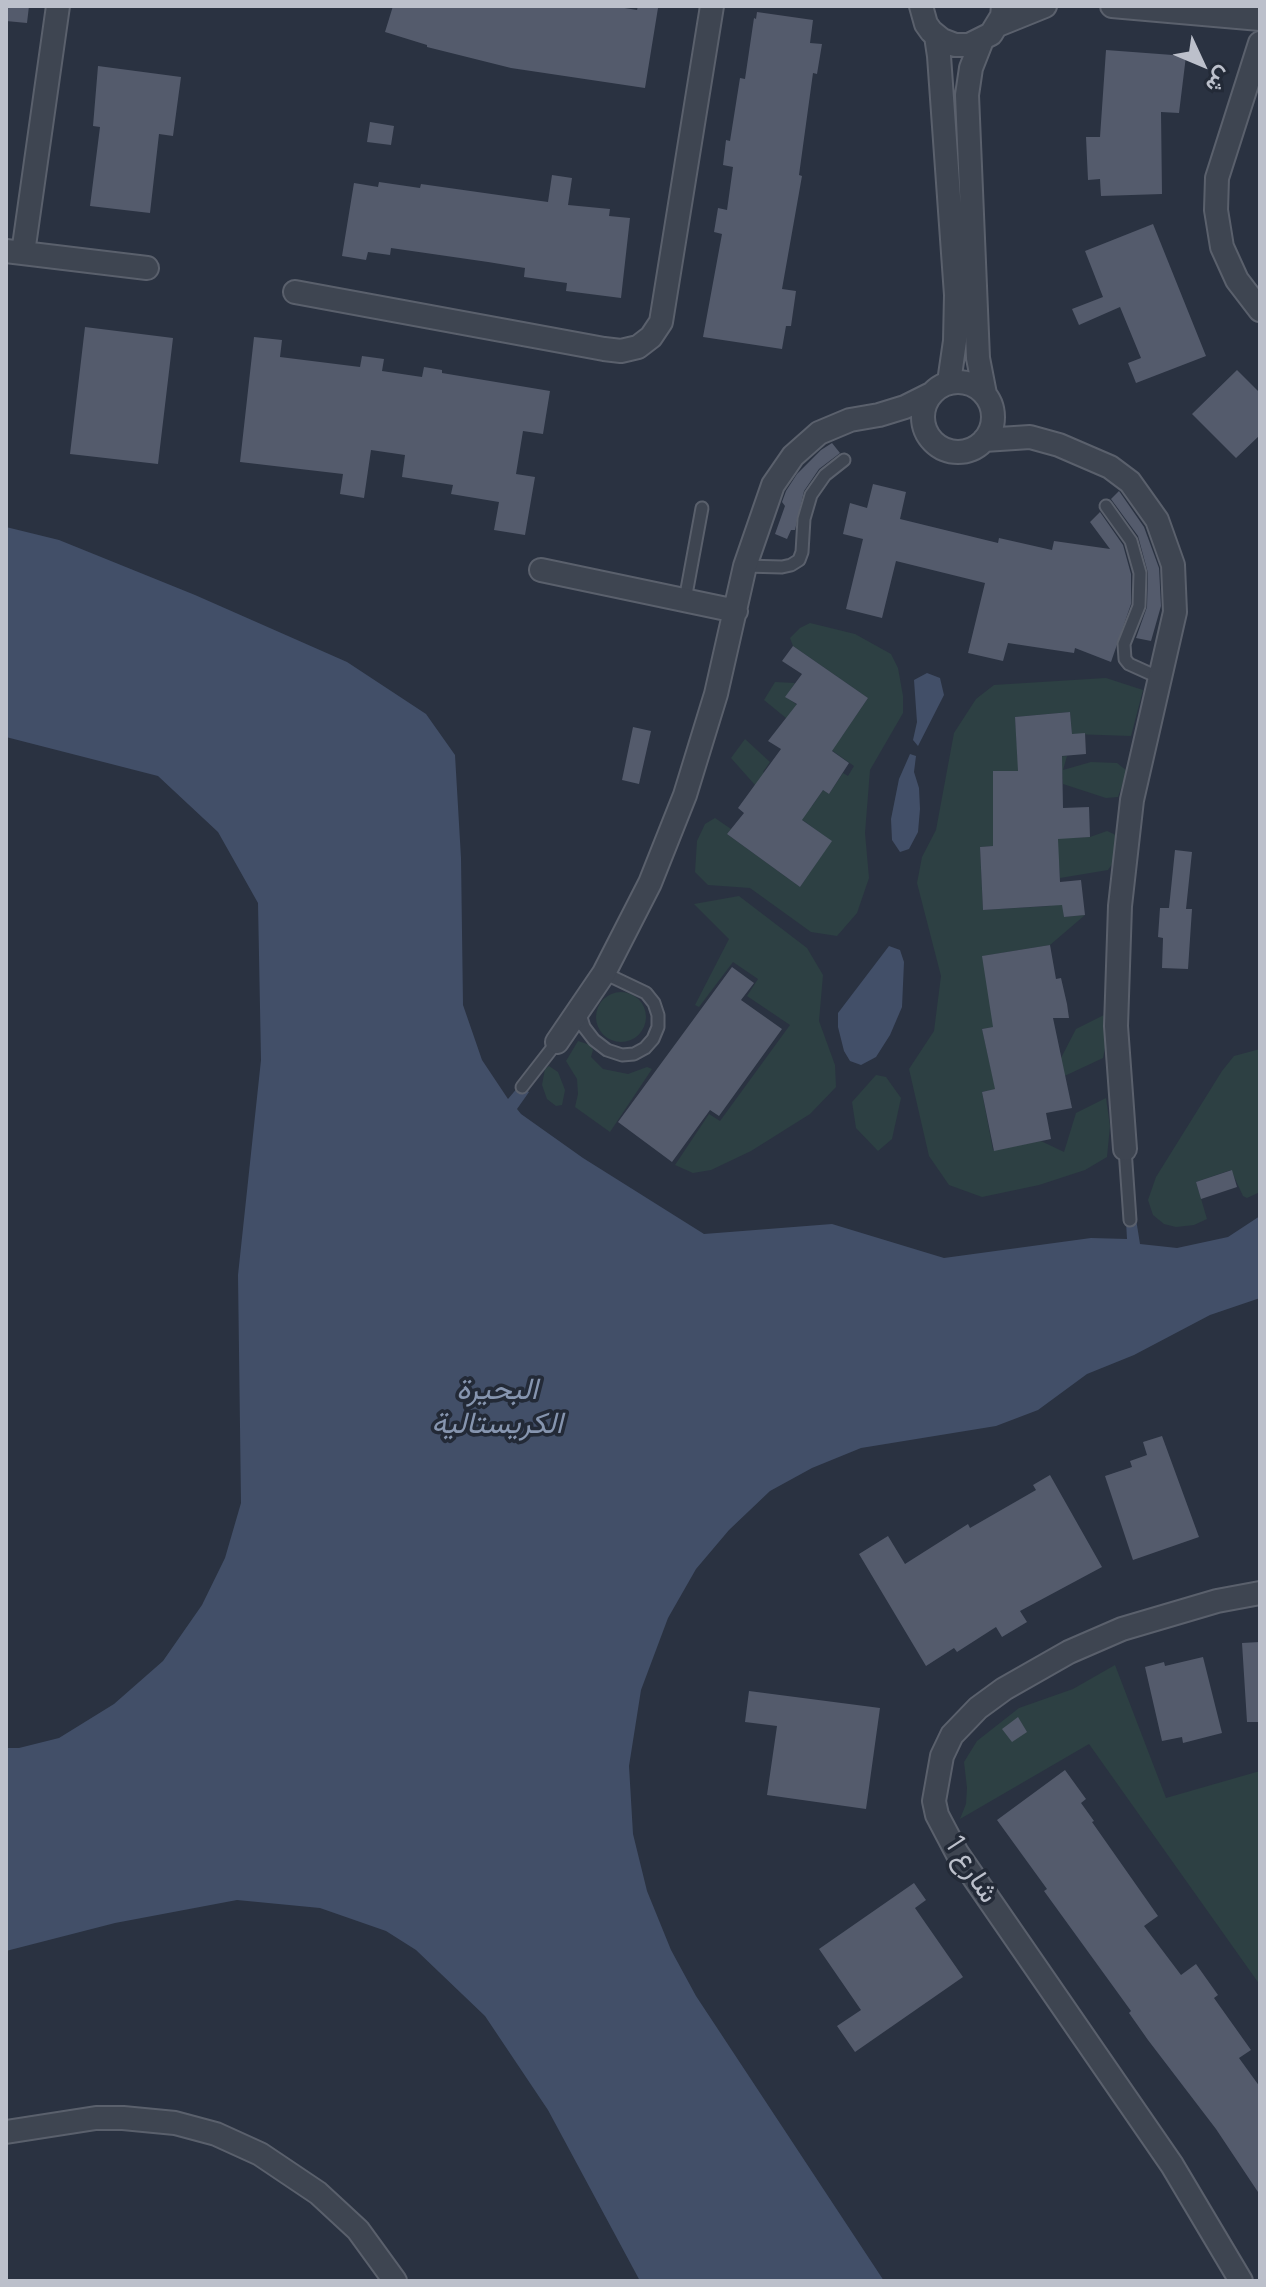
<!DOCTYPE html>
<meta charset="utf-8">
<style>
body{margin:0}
#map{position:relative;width:1266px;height:2287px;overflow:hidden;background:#2a3241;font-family:Manrope,Vazirmatn,sans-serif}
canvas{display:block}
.frame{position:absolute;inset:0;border:8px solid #bcc0cb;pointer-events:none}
.north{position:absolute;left:1162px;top:24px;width:80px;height:80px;-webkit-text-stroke:6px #232a37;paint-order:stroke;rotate:134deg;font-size:22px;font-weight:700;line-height:32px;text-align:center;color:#bcc0cb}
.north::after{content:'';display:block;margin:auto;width:28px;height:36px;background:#bcc0cb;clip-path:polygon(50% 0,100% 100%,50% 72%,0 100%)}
</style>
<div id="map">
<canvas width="1266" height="2287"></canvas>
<div class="frame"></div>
<div class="north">ش</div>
</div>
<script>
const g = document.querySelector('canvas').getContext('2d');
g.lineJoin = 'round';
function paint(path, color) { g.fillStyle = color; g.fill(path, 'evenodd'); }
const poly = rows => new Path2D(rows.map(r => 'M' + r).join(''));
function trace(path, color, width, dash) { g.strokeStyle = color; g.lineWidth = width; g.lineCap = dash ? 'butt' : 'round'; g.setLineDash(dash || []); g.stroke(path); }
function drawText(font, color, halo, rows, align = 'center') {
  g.font = font + ' Manrope,Vazirmatn,sans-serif'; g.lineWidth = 7; g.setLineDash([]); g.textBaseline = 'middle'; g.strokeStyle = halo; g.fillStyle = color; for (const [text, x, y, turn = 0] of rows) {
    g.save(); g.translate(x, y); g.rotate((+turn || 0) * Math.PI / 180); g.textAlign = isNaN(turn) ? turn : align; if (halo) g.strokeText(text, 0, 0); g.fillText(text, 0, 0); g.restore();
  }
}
paint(poly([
 [810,623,855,634,891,654,898,668,903,696,903,713,870,770,865,833,869,878,857,913,837,936,811,932,750,888,708,885,695,872,697,841,705,824,715,818,731,829,727,834,800,887,831,841,755,785,731,758,745,739,770,762,763,772,812,806,823,790,829,794,843,773,848,776,854,766,786,718,764,700,775,682,795,683,786,697,842,736,868,698,793,646,790,638,800,628],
 [1106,678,1143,690,1131,736,1072,734,1070,712,1015,717,1018,759,1067,756,1063,770,1091,762,1117,763,1127,771,1118,797,1106,798,1063,784,1062,771,993,771,993,816,1063,816,1064,838,1090,837,1107,831,1116,835,1117,857,1108,870,1060,878,1059,863,1051,842,980,847,983,910,1050,906,1061,890,1064,917,1085,915,1050,945,983,956,1045,1018,982,1029,992,1073,1061,1058,1076,1029,1104,1015,1106,1043,1103,1058,1041,1087,1039,1080,982,1092,993,1150,1041,1141,1064,1152,1076,1113,1106,1098,1110,1126,1107,1157,1085,1170,1039,1185,982,1197,949,1185,929,1156,909,1069,934,1031,941,976,917,883,922,857,936,830,954,733,976,699,994,685],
 [739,896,807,948,823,975,819,1021,835,1065,836,1087,810,1114,751,1151,711,1170,693,1173,675,1165,709,1114,720,1121,790,1025,747,996,758,979,733,962,699,1007,695,1005,729,939,694,904],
 '596 1017a25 25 0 1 1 50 0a25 25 0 1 1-50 0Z',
 [578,1041,590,1045,593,1050,591,1057,603,1069,628,1074,647,1067,652,1069,610,1132,575,1107,578,1094,577,1079,566,1061],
 [1260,1049,1260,1192,1247,1198,1243,1196,1231,1170,1196,1182,1207,1219,1194,1225,1176,1227,1164,1224,1153,1215,1148,1200,1156,1177,1222,1071,1234,1056],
 [549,1066,558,1072,565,1090,562,1105,556,1106,547,1099,542,1085,545,1069],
 [876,1075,886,1077,901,1098,892,1139,878,1151,856,1128,852,1102],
 [1115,1665,1166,1798,1260,1771,1260,1985,1089,1744,960,1819,966,1804,967,1788,964,1762,977,1741,1019,1708,1073,1689]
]), '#2d4043');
paint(poly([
 [6,527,59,540,195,595,347,662,426,714,455,755,461,858,463,1005,482,1060,508,1099,519,1086,529,1092,517,1109,521,1114,583,1158,704,1234,832,1224,944,1258,1091,1238,1127,1239,1126,1221,1136,1219,1140,1244,1177,1248,1228,1237,1260,1216,1260,1298,1210,1315,1134,1355,1087,1374,1038,1410,996,1426,861,1448,812,1468,770,1491,729,1530,696,1569,668,1618,641,1690,629,1766,633,1834,647,1891,671,1950,696,1996,884,2281,640,2281,548,2110,485,2016,416,1950,386,1931,320,1908,237,1900,115,1923,6,1951,6,1748,19,1748,59,1738,114,1704,163,1661,202,1605,225,1558,241,1503,238,1275,261,1060,258,903,218,832,158,776,6,737],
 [927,673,940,678,944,695,918,746,913,740,917,722,914,680],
 [910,754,916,756,914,772,919,788,920,809,918,832,909,849,900,852,892,840,891,819,899,779],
 [889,946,900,950,904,962,902,1007,890,1035,876,1057,861,1065,850,1061,844,1051,838,1027,838,1013]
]), '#424f68');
paint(poly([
 [6,6,29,6,27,23,6,21],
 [393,6,612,6,637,10,638,6,658,8,645,88,511,68,427,47,427,45,385,32],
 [757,12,813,20,810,43,822,44,817,74,813,73,799,175,802,176,782,289,796,291,791,326,786,326,782,349,703,337,722,234,714,232,718,208,727,210,733,167,723,165,726,140,730,141,740,78,745,79,754,18,756,19],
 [1106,50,1186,56,1179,113,1161,112,1162,194,1101,196,1100,179,1088,180,1086,137,1100,137],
 [98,66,181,77,173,136,159,134,150,213,90,206,100,127,93,126],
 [370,122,394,126,391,145,367,142],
 [552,175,572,178,568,205,610,209,609,216,630,218,621,298,566,291,567,283,524,277,525,268,488,262,391,248,390,255,368,252,366,260,342,256,354,183,378,187,379,182,420,188,421,184,548,202],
 [1153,224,1206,356,1136,383,1128,363,1141,358,1120,307,1079,325,1072,309,1103,297,1085,251],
 [85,327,173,338,158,464,70,454],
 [254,337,282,340,280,357,360,367,362,356,384,359,382,371,422,377,424,367,442,370,442,373,550,391,543,434,523,431,516,474,535,477,525,535,494,530,499,502,451,494,453,485,402,477,405,455,371,450,364,498,340,494,343,474,240,462],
 [1237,370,1260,393,1260,435,1236,458,1192,414],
 [832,443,840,453,819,469,804,491,795,530,791,530,787,539,775,534,785,506,782,502,786,491,797,474,821,450],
 [873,484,906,492,900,519,998,543,999,538,1052,550,1054,541,1110,549,1090,522,1100,512,1123,545,1131,574,1131,604,1111,662,1075,648,1074,653,1008,643,1003,661,968,653,985,583,896,561,882,618,846,609,863,539,843,534,850,503,867,508],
 [1119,491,1144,527,1159,568,1161,606,1151,641,1136,638,1147,607,1148,573,1138,536,1111,499],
 [793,646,868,698,832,751,849,763,829,794,823,790,802,820,832,841,800,887,727,834,744,813,738,808,781,749,768,741,797,704,785,697,802,674,782,661],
 [1070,712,1072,734,1085,733,1086,754,1062,756,1063,808,1089,807,1090,837,1058,839,1060,882,1081,880,1085,915,1064,917,1062,905,983,910,980,847,993,846,993,771,1018,771,1015,717],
 [633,727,651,731,639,784,622,780],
 [1175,850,1192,852,1186,909,1192,909,1188,969,1162,968,1163,938,1158,937,1160,908,1169,908],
 [1050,945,1056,979,1061,978,1067,1004,1069,1018,1053,1018,1072,1108,1046,1113,1051,1139,994,1151,982,1092,995,1089,982,1029,993,1027,982,956],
 [732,967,754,983,741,1000,782,1029,719,1116,710,1110,672,1162,618,1122],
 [1232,1170,1237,1187,1201,1199,1196,1182],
 [1162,1436,1199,1537,1133,1560,1105,1476,1132,1467,1130,1461,1147,1455,1143,1442],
 [1050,1475,1102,1567,1020,1611,1027,1622,1002,1637,996,1627,957,1652,954,1648,926,1666,859,1554,888,1536,905,1564,968,1524,970,1528,1036,1490,1033,1485],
 [1260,1642,1260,1722,1247,1722,1242,1643],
 [1203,1657,1222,1733,1183,1743,1182,1737,1162,1741,1145,1667,1164,1662,1165,1666],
 [749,1691,880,1708,866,1809,767,1795,777,1726,745,1722],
 [1018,1717,1027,1732,1012,1742,1002,1729],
 [1065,1770,1086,1799,1081,1803,1094,1821,1092,1822,1158,1916,1144,1926,1181,1975,1196,1964,1218,1995,1214,1998,1251,2050,1239,2058,1260,2087,1260,2195,1216,2129,1148,2040,1129,2013,1131,2011,1044,1891,1047,1889,997,1820],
 [914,1883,926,1900,915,1908,963,1977,855,2052,837,2026,861,2010,819,1949]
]), '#545b6c');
const lane = poly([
 [1106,506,1131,541,1140,573,1139,606,1124,644,1125,659,1129,664,1160,678],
 [745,566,782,567,791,565,799,560,802,552,804,519,811,495,825,475,844,460],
 [685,600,702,508],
 [579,1011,584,1027,594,1040,607,1050,622,1055,634,1054,645,1048,653,1039,658,1027,658,1015,654,1003,646,993,604,973],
 [522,1087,557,1042],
 [1125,1149,1130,1220]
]);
const street = poly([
 [921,6,926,24,931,31,942,40,955,45,969,45,991,34,1002,16,1003,6],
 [1112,6,1260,19],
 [998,25,1045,6],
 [931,31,936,36,939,56,956,295,955,341,949,382],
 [982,40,971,68,967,95,978,358,985,394],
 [1260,43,1217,178,1216,210,1222,247,1237,280,1260,310],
 [6,251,147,268],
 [23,253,58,6],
 [295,292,604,349,621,351,638,347,651,337,661,322,712,6],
 '923 417a35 35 0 1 1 70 0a35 35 0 1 1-70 0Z',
 [984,440,1030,437,1059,445,1110,467,1130,482,1157,520,1173,565,1175,612,1132,800,1120,906,1116,1026,1125,1149],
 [541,570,736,611],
 [557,1042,604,973,650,883,685,795,716,694,745,566,773,485,793,456,819,433,850,420,879,415,905,407,929,395],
 [6,2132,96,2118,123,2118,175,2123,216,2134,260,2154,318,2193,358,2230,395,2281],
 [1241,2281,1172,2165,957,1853,937,1815,934,1801,942,1756,952,1735,978,1708,1004,1689,1069,1652,1122,1629,1217,1601,1260,1593]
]);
trace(lane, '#5a606c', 15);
trace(street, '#5a606c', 26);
trace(lane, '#3e4551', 11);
trace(street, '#3e4551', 22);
drawText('28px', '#bcc0cb', '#232a37', [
 ["شارع 1",971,1870,57]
]);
drawText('italic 30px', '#8695af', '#232a37', [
 ["البحيرة",497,1391],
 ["الكريستالية",497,1425]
]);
</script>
